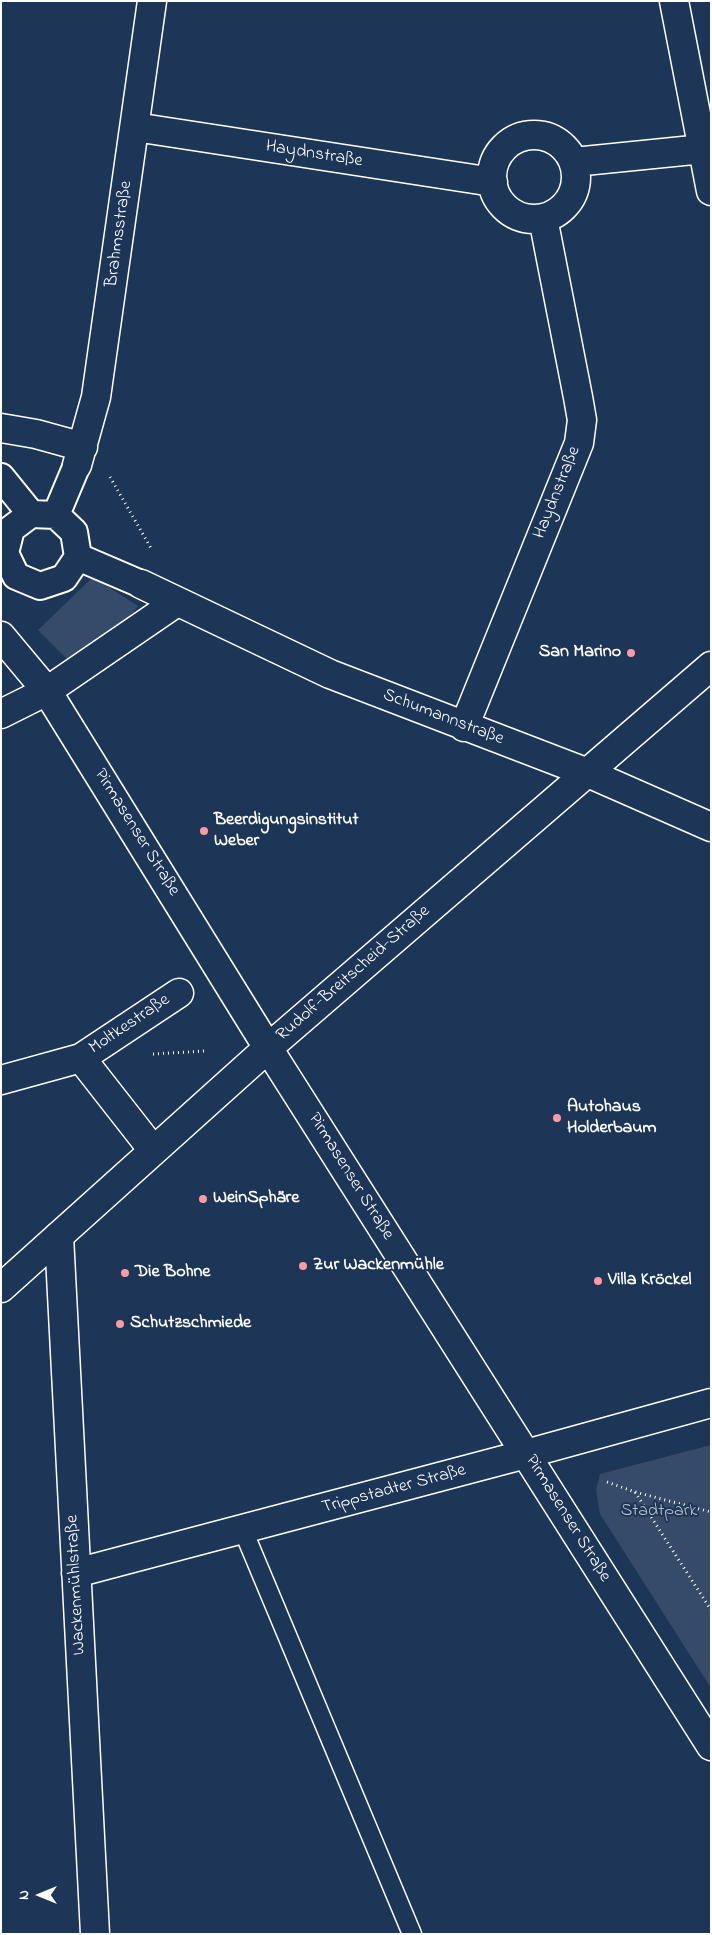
<!DOCTYPE html>
<meta charset="utf-8">
<style>
body{margin:0}
#map{position:relative;width:712px;height:1935px;overflow:hidden;background:#1d3557;font-family:"Indie Flower",sans-serif}
canvas{display:block}
.frame{position:absolute;inset:0;border:2px solid #fff;pointer-events:none}
.north{position:absolute;left:15px;top:1870px;width:50px;height:50px;-webkit-text-stroke:4px #1d3557;paint-order:stroke;rotate:270deg;font-size:14px;font-weight:700;line-height:20px;text-align:center;color:#fff}
.north::after{content:'';display:block;margin:auto;width:18px;height:22px;background:#fff;clip-path:polygon(50% 0,100% 100%,50% 72%,0 100%)}
</style>
<div id="map">
<canvas width="712" height="1935"></canvas>
<div class="frame"></div>
<div class="north">N</div>
</div>
<script>
const g = document.querySelector('canvas').getContext('2d');
g.lineJoin = 'round';
function paint(path, color) { g.fillStyle = color; g.fill(path, 'evenodd'); }
const poly = rows => new Path2D(rows.map(r => 'M' + r).join(''));
function trace(path, color, width, dash) { g.strokeStyle = color; g.lineWidth = width; g.lineCap = dash ? 'butt' : 'round'; g.setLineDash(dash || []); g.stroke(path); }
function drawText(font, color, halo, rows, align = 'center') {
  g.font = font + ' "Indie Flower",sans-serif'; g.lineWidth = 4; g.setLineDash([]); g.textBaseline = 'middle'; g.strokeStyle = halo; g.fillStyle = color; for (const [text, x, y, turn = 0] of rows) {
    g.save(); g.translate(x, y); g.rotate((+turn || 0) * Math.PI / 180); g.textAlign = isNaN(turn) ? turn : align; if (halo) g.strokeText(text, 0, 0); g.fillText(text, 0, 0); g.restore();
  }
}
paint(poly([
 [93,577,138,606,121,627,68,660,38,630],
 [711,1445,711,1688,600,1514,596,1490,600,1474]
]), '#364b69');
const service = poly([
 [243,1530,412,1934]
]);
const pedestrian = poly([
 [1,477,31,514],
 [31,514,56,515,74,532,78,557,64,578,40,586,16,576,5,553,11,529,31,514],
 [56,515,77,465],
 [78,557,141,584]
]);
const minor = poly([
 [674,1,711,191],
 [135,127,493,182],
 '492 177a42 42 0 1 1 84 0a42 42 0 1 1-84 0Z',
 [574,162,703,149],
 [1,428,36,434,83,447],
 [77,465,96,397,152,1],
 [141,584,330,674,588,773,711,827],
 [1,636,47,691,268,1048],
 [1,714,47,691,177,602],
 [464,727,579,443,582,420,578,397,543,218],
 [81,1058,179,993],
 [1,1080,81,1058,153,1150],
 [59,1236,95,1934],
 [76,1573,526,1454,711,1403]
]);
const tertiary = poly([
 [268,1048,711,1746],
 [1,1288,268,1048,711,666]
]);
trace(service, '#fff', 21);
trace(pedestrian, '#fff', 30);
trace(minor, '#fff', 31);
trace(tertiary, '#fff', 31);
trace(poly([
 [110,477,152,550],
 [153,1054,205,1051],
 [607,1482,635,1492,711,1512],
 [635,1492,711,1610]
]), '#fff', 3, [1, 4]);
trace(service, '#1d3557', 18);
trace(pedestrian, '#1d3557', 26);
trace(minor, '#1d3557', 28);
trace(tertiary, '#1d3557', 28);
for (const [x, y, r, color] of [
 [631,653,5,"#ff9aa2"],
 [204,831,5,"#ff9aa2"],
 [557,1118,5,"#ff9aa2"],
 [203,1199,5,"#ff9aa2"],
 [303,1266,5,"#ff9aa2"],
 [125,1273,5,"#ff9aa2"],
 [598,1281,5,"#ff9aa2"],
 [120,1324,5,"#ff9aa2"]
]) { const dot = new Path2D(); dot.arc(x, y, r, 0, 2 * Math.PI); g.fillStyle = color; g.fill(dot); trace(dot, '#1d3557', 2); }
drawText('18px', '#fff', '#1d3557', [
 ["Haydnstraße",314,155,9],
 ["Brahmsstraße",120,234,-82],
 ["Haydnstraße",558,493,-68],
 ["Schumannstraße",443,718,21],
 ["Pirmasenser Straße",136,833,58],
 ["Rudolf-Breitscheid-Straße",354,974,-41],
 ["Moltkestraße",130,1025,-34],
 ["Pirmasenser Straße",350,1177,58],
 ["Trippstadter Straße",394,1490,-15],
 ["Pirmasenser Straße",567,1519,58],
 ["Wackenmühlstraße",77,1585,-93]
]);
drawText('bold 18px', '#fff', '#1d3557', [
 ["San Marino",621,653,"right"],
 ["Beerdigungsinstitut",214,821],
 ["Weber",214,842],
 ["Autohaus",567,1108],
 ["Holderbaum",567,1129],
 ["WeinSphäre",213,1199],
 ["Zur Wackenmühle",313,1266],
 ["Die Bohne",135,1273],
 ["Villa Kröckel",608,1281],
 ["Schutzschmiede",130,1324]
], 'left');
drawText('18px', '#b9c0ca', '#1d3557', [
 ["Stadtpark",659,1512]
]);
</script>
